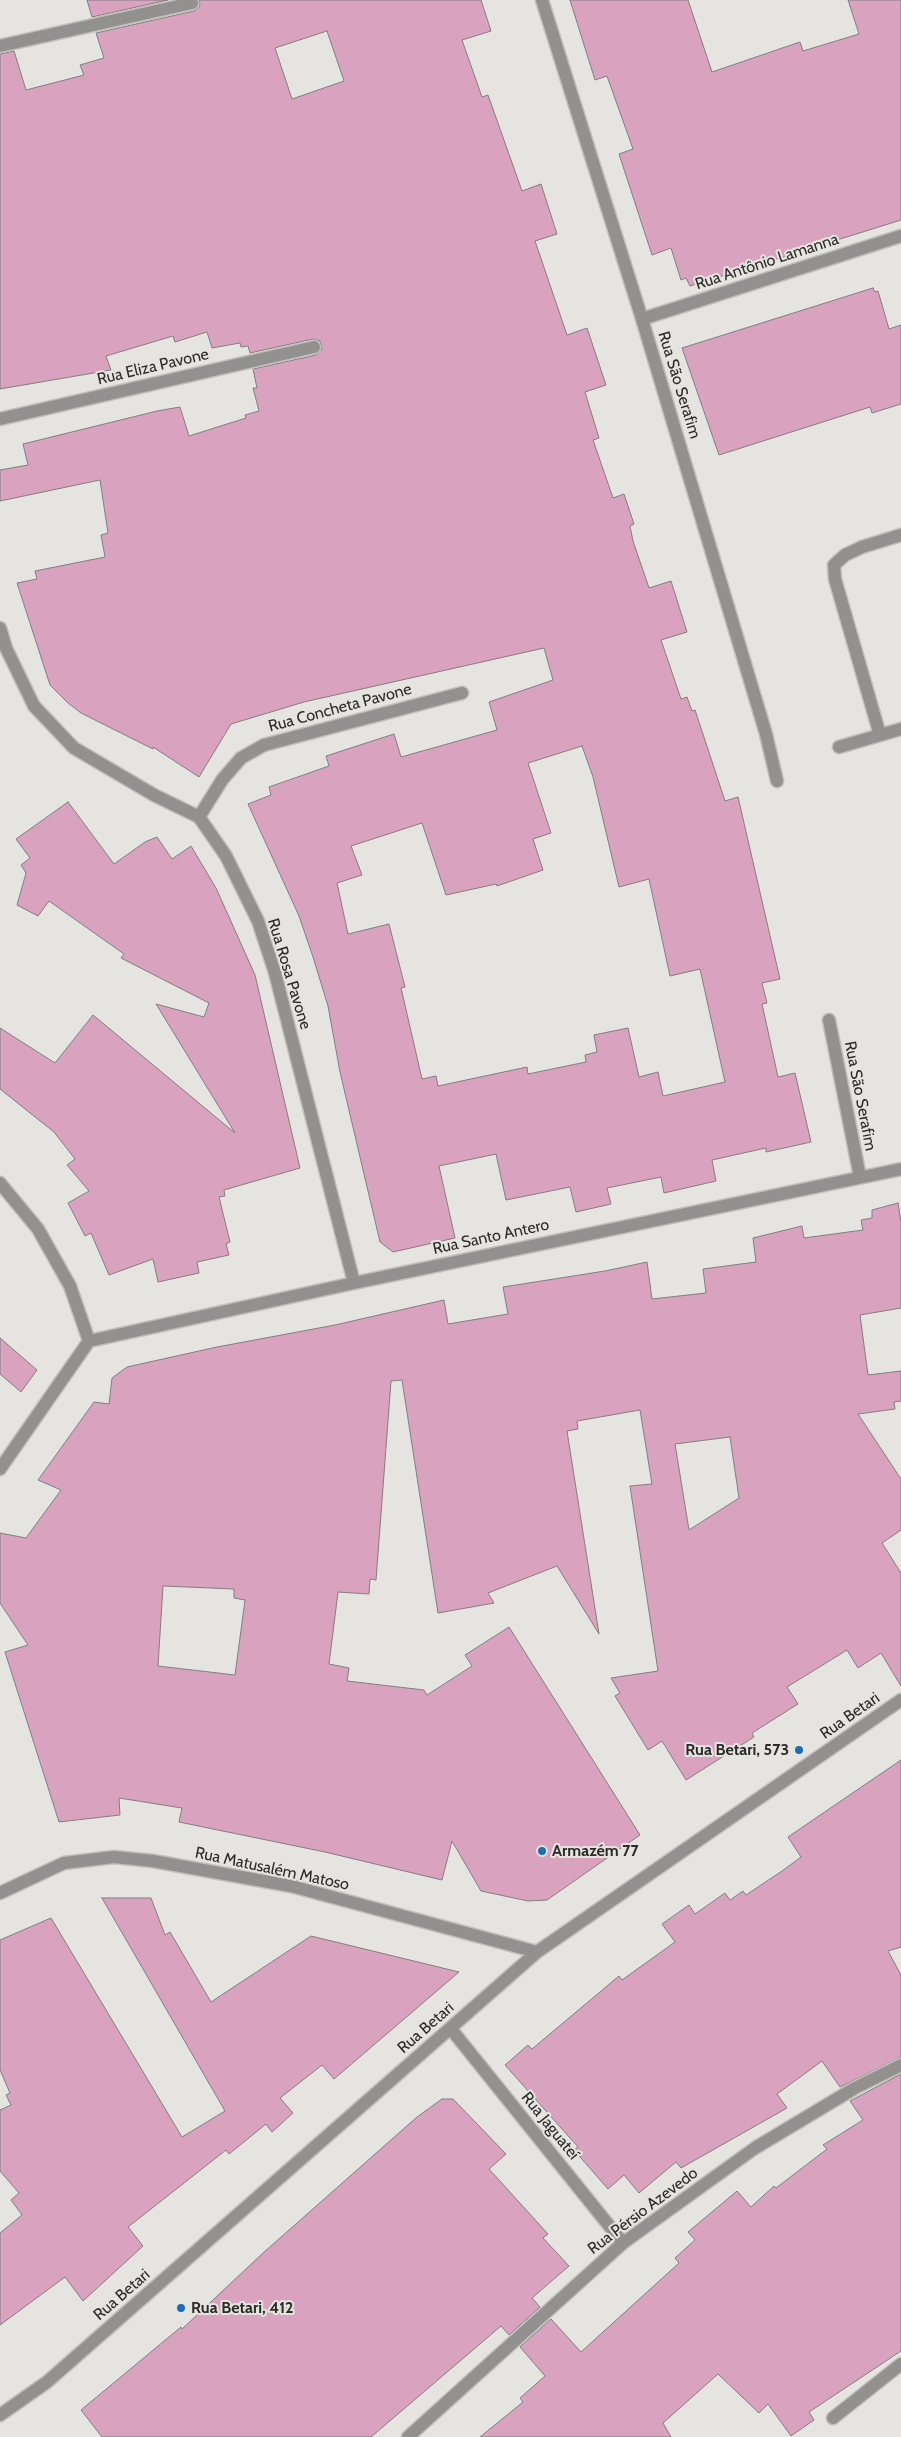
<!DOCTYPE html>
<meta charset="utf-8">
<style>
body{margin:0}
canvas{display:block;background:#e5e4e0}
</style>
<canvas width="901" height="2437"></canvas>
<script>
const g = document.querySelector('canvas').getContext('2d');
g.lineJoin = 'round';
function paint(path, color) { g.fillStyle = color; g.fill(path, 'evenodd'); }
const poly = rows => new Path2D(rows.map(r => 'M' + r).join(''));
function trace(path, color, width, dash) { g.strokeStyle = color; g.lineWidth = width; g.lineCap = dash ? 'butt' : 'round'; g.setLineDash(dash || []); g.stroke(path); }
function drawText(font, color, halo, rows, align = 'center') {
  g.font = font + ' Cabin,sans-serif'; g.lineWidth = 4; g.setLineDash([]); g.textBaseline = 'middle'; g.strokeStyle = halo; g.fillStyle = color; for (const [text, x, y, turn = 0] of rows) {
    g.save(); g.translate(x, y); g.rotate((+turn || 0) * Math.PI / 180); g.textAlign = isNaN(turn) ? turn : align; if (halo) g.strokeText(text, 0, 0); g.fillText(text, 0, 0); g.restore();
  }
}
const building = poly([
 [87,0,168,0,92,17,87,0],
 [199,0,481,0,491,31,462,40,482,97,488,95,522,191,541,184,557,234,535,241,567,335,587,328,606,385,585,392,599,438,593,440,613,498,624,494,634,524,630,526,633,541,649,588,671,581,687,632,661,640,681,699,687,697,692,711,695,710,725,801,738,797,780,979,762,983,767,1003,762,1004,778,1077,795,1073,811,1142,766,1152,766,1148,712,1160,716,1181,664,1193,661,1177,607,1188,611,1204,576,1212,570,1187,506,1200,496,1154,439,1166,455,1238,393,1252,380,1242,340,1072,328,1006,313,957,299,916,248,804,271,795,269,787,329,766,326,756,394,734,401,757,497,730,489,702,553,680,544,648,304,702,231,724,199,777,153,747,153,749,81,713,68,703,50,685,17,583,37,579,35,571,105,557,101,535,108,533,100,480,0,501,0,470,28,465,23,444,157,411,180,407,189,436,246,418,245,415,259,411,253,388,257,388,253,369,316,355,322,349,320,341,313,339,250,353,248,346,241,347,240,343,212,348,207,332,175,342,173,336,106,356,111,370,0,389,0,54,14,51,26,90,84,75,80,65,104,58,96,33,194,11,200,6,199,0],
 [327,31,344,81,292,99,275,48,327,31],
 [582,746,593,777,619,887,649,879,670,976,700,969,725,1082,663,1096,658,1072,639,1077,628,1028,594,1035,597,1052,585,1055,586,1062,528,1074,527,1067,438,1086,436,1076,422,1079,401,988,405,987,389,924,348,934,337,883,362,875,351,846,422,823,446,895,496,884,497,886,543,870,533,839,551,833,528,763,582,746],
 [570,0,688,0,712,72,800,42,803,51,859,34,848,0,901,0,901,220,690,286,686,278,681,280,671,248,652,255,619,154,633,149,607,76,595,80,570,0],
 [873,288,875,292,878,291,889,329,901,325,901,404,872,413,870,407,719,455,682,348,873,288],
 [68,802,114,864,145,842,157,837,172,859,191,846,216,888,255,975,300,1168,224,1190,225,1196,219,1197,230,1242,226,1244,229,1255,197,1262,199,1273,158,1282,153,1259,109,1275,91,1233,85,1236,68,1203,89,1191,67,1165,75,1159,54,1132,0,1089,0,1028,55,1063,93,1015,235,1133,156,1004,204,1017,209,1003,121,958,124,954,49,901,38,916,17,905,26,873,21,865,30,858,16,839,68,802],
 [898,1203,901,1222,901,1308,860,1315,868,1375,901,1371,901,1401,894,1402,895,1409,858,1414,901,1479,901,1530,882,1543,901,1573,901,1686,881,1653,858,1668,847,1650,787,1687,798,1704,752,1733,754,1737,686,1780,662,1741,648,1750,615,1696,620,1693,611,1678,658,1671,630,1486,652,1484,640,1410,577,1421,578,1429,567,1431,599,1634,557,1566,488,1593,494,1603,438,1613,402,1380,391,1381,376,1580,370,1579,369,1594,338,1592,329,1664,349,1668,347,1681,424,1690,427,1695,472,1666,465,1655,509,1627,640,1835,547,1900,528,1901,481,1891,452,1841,442,1880,325,1852,179,1822,182,1808,119,1798,120,1815,59,1822,5,1652,28,1645,0,1603,0,1533,26,1538,61,1490,38,1480,94,1402,109,1404,112,1378,127,1367,217,1347,335,1325,444,1300,448,1324,508,1314,503,1287,605,1271,647,1262,652,1299,706,1293,703,1269,756,1262,753,1238,802,1226,804,1238,863,1230,861,1220,872,1218,872,1210,898,1203],
 [730,1437,739,1498,689,1530,675,1444,730,1437],
 [163,1586,234,1589,234,1598,245,1600,235,1675,158,1666,163,1586],
 [0,1338,37,1370,21,1392,0,1374,0,1338],
 [901,1760,901,1947,888,1951,901,1975,901,2057,840,2087,822,2061,777,2094,787,2108,681,2168,676,2162,639,2193,624,2175,608,2189,574,2150,578,2147,505,2065,528,2045,532,2049,619,1976,622,1980,675,1942,662,1924,689,1905,695,1914,725,1893,730,1900,743,1891,746,1895,782,1871,801,1857,788,1837,901,1760],
 [102,1898,151,1898,165,1935,170,1932,211,2002,311,1936,459,1972,334,2079,322,2065,280,2098,293,2113,272,2132,266,2124,229,2154,226,2150,128,2227,143,2246,83,2301,65,2277,0,2325,0,2233,22,2215,11,2200,19,2193,0,2171,0,2110,11,2105,6,2095,10,2093,0,2070,0,1940,51,1918,182,2137,225,2111,102,1898],
 [901,2074,901,2351,809,2412,814,2420,791,2436,768,2404,759,2413,718,2374,663,2423,671,2437,480,2437,523,2402,520,2398,545,2376,520,2347,551,2319,581,2352,679,2263,675,2258,695,2240,688,2232,737,2191,751,2207,774,2186,776,2188,827,2149,823,2145,863,2120,850,2101,901,2074],
 [442,2099,453,2099,506,2154,489,2169,548,2234,543,2238,569,2266,532,2298,540,2307,509,2335,501,2326,371,2437,102,2437,81,2410,181,2327,182,2329,263,2253,417,2117,442,2099]
]);
paint(building, '#d9a2be');
trace(building, '#827e80', 1);
const street = poly([
 [542,0,642,319,766,734,777,781],
 [0,46,192,3],
 [642,319,901,236],
 [0,419,314,347],
 [0,628,6,648,34,706,74,748,154,795,199,817,226,856,258,921,275,973,354,1283],
 [880,735,835,579,834,565,845,555,862,547,901,535],
 [839,747,901,729],
 [199,817,222,780,241,758,264,745,462,693],
 [829,1020,860,1177],
 [0,1183,38,1229,70,1286,89,1341],
 [89,1341,354,1283,901,1169],
 [0,1469,89,1341],
 [0,1893,64,1863,114,1857,153,1861,291,1886,537,1952],
 [451,2029,623,2243],
 [0,2415,47,2382,537,1952,901,1700],
 [833,2418,901,2364],
 [408,2437,623,2243,755,2148,855,2088,901,2065]
]);
trace(street, '#c0bfbb', 15);
trace(street, '#92918f', 12);
for (const [x, y, r, color] of [
 [799,1750,5,"#1b6dbb"],
 [542,1851,5,"#1b6dbb"],
 [181,2308,5,"#1b6dbb"]
]) { const dot = new Path2D(); dot.arc(x, y, r, 0, 2 * Math.PI); g.fillStyle = color; g.fill(dot); trace(dot, '#e5e4e0', 2); }
drawText('16px', '#2b2b29', '#e5e4e0', [
 ["Rua Antônio Lamanna",767,262,-18],
 ["Rua Eliza Pavone",153,367,-13],
 ["Rua São Serafim",679,385,73],
 ["Rua Concheta Pavone",340,708,-15],
 ["Rua Rosa Pavone",289,974,73],
 ["Rua São Serafim",860,1096,79],
 ["Rua Santo Antero",491,1237,-12],
 ["Rua Betari",850,1716,-35],
 ["Rua Matusalém Matoso",272,1869,12],
 ["Rua Betari",426,2028,-41],
 ["Rua Jaguateí",550,2126,51],
 ["Rua Pérsio Azevedo",643,2211,-37],
 ["Rua Betari",122,2295,-41]
]);
drawText('bold 16px', '#2b2b29', '#e5e4e0', [
 ["Rua Betari, 573",789,1750,"right"],
 ["Armazém 77",552,1851],
 ["Rua Betari, 412",191,2308]
], 'left');
</script>
